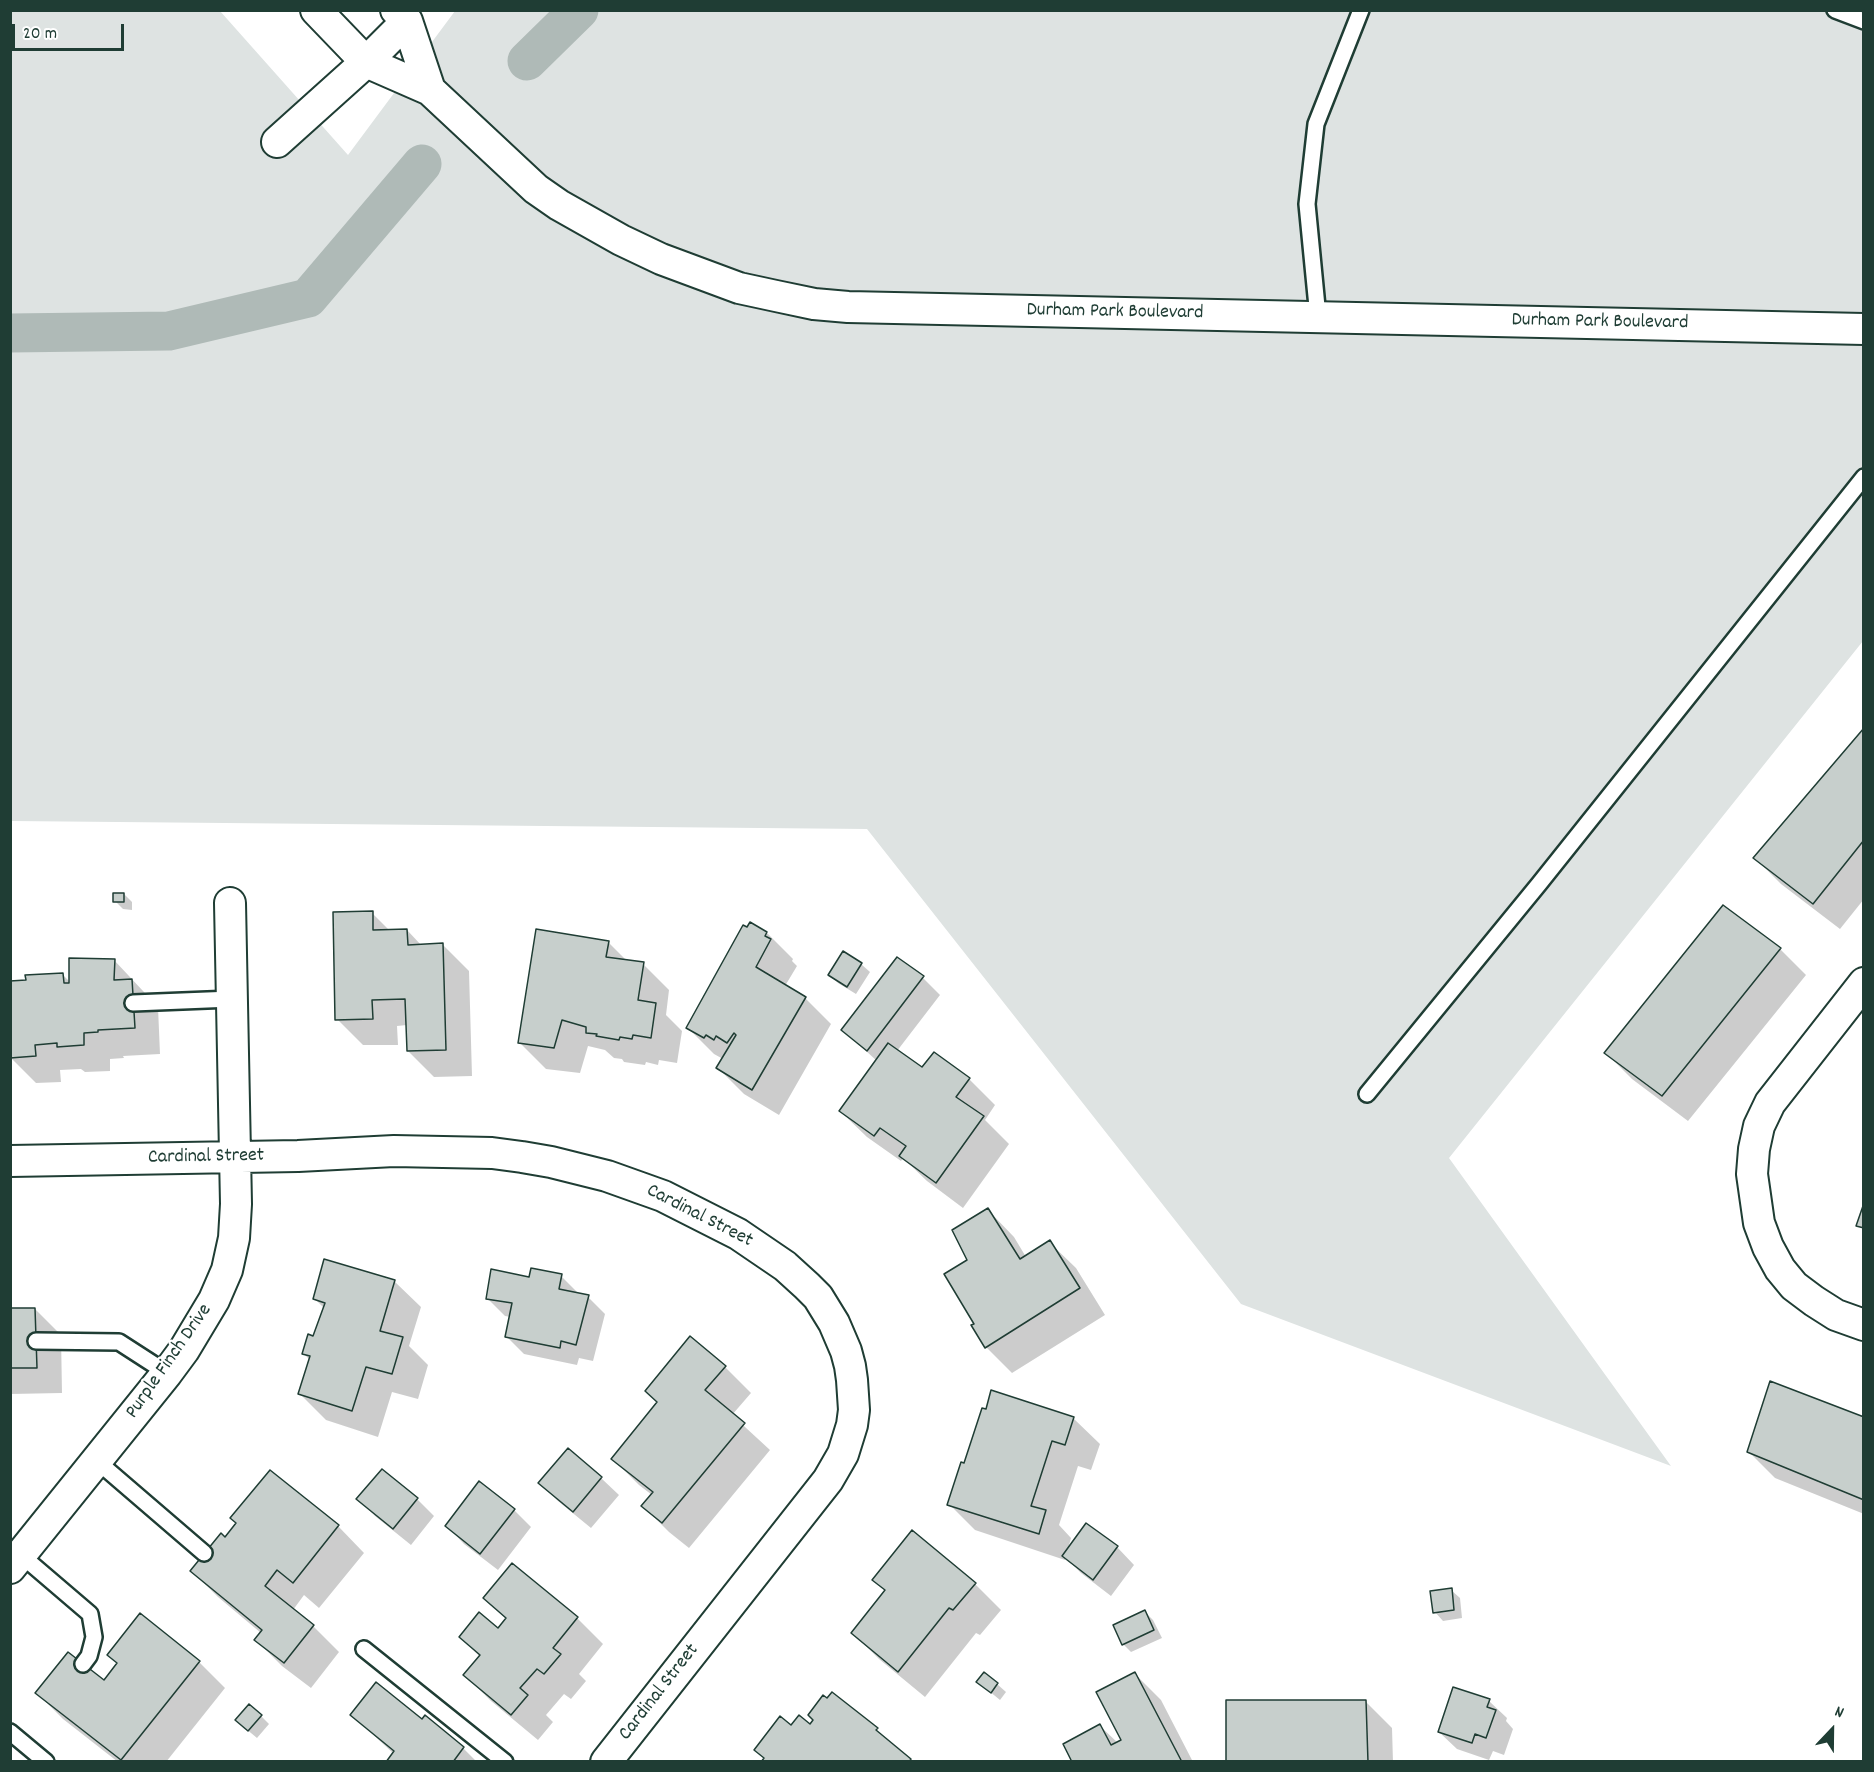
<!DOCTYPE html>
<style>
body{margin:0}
#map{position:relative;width:1874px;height:1772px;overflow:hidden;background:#fff;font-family:Dekko,sans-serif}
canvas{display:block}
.frame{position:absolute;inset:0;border:12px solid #1f3d34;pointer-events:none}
.north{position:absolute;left:1802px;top:1700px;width:60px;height:60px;-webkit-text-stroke:4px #fff;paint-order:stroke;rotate:22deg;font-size:16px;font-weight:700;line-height:24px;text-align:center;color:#1f3d34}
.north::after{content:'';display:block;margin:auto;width:21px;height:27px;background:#1f3d34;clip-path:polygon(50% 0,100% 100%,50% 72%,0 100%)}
.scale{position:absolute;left:12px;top:24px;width:112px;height:27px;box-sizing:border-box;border:3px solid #1f3d34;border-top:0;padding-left:8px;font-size:18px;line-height:21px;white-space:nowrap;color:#1f3d34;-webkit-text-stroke:4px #fff;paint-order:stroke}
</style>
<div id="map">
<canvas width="1874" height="1772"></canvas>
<div class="frame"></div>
<div class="north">N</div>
<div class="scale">20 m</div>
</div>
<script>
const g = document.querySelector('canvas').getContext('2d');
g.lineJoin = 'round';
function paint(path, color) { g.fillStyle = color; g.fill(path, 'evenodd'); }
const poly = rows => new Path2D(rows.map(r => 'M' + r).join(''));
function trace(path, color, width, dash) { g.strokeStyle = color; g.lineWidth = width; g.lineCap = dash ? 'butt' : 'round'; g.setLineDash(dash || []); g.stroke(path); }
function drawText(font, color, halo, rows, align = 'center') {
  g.font = font + ' Dekko,sans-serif'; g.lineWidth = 4.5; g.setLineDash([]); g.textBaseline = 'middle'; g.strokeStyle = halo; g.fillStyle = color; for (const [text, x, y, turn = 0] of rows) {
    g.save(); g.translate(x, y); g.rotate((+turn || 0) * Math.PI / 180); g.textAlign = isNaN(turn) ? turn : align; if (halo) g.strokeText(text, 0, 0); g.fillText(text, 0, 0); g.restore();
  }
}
paint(poly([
 [11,11,220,11,348,155,455,11,1863,11,1863,641,1449,1158,1671,1466,1241,1304,867,829,11,821]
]), '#dee3e2');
paint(poly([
 [1864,730,1864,899,1840,929,1781,884,1755,858],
 [124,894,132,902,132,910,123,909,115,901],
 [372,913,390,931,407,930,422,946,443,945,469,971,472,1076,434,1077,408,1051,407,1025,397,1026,398,1045,363,1045,337,1019],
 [750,924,767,933,793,959,792,961,797,966,785,986,805,998,831,1024,779,1115,744,1094,718,1068,723,1059,714,1054,688,1028],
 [608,942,627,961,643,964,669,990,666,1015,682,1031,677,1063,659,1060,658,1065,646,1062,645,1065,624,1062,622,1059,614,1058,605,1050,588,1046,580,1073,546,1069,520,1043],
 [1780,949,1806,975,1688,1121,1632,1079,1606,1053],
 [898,959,923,978,940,995,897,1051,922,1069,969,1079,995,1105,985,1120,1009,1144,963,1208,927,1181,903,1158,901,1161,867,1137,840,1111,877,1061,843,1030],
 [114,960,158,1007,160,1054,123,1056,124,1058,110,1059,110,1071,85,1072,81,1069,60,1070,61,1082,36,1083,10,1057,63,975,70,982],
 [861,964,870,972,856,994,838,983,830,975],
 [988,1210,1014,1237,1026,1257,1049,1242,1076,1268,1105,1315,1012,1373,986,1347,976,1324,968,1260],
 [561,1276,578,1293,588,1297,605,1314,593,1361,579,1358,577,1365,524,1354,506,1336,511,1317,505,1316,487,1298],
 [394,1281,421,1307,409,1346,428,1365,418,1399,392,1392,378,1437,326,1420,300,1394,310,1360,303,1353,314,1338,324,1308,315,1299],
 [35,1309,61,1335,62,1393,10,1394,10,1310],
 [725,1367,751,1393,732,1415,770,1450,689,1548,669,1532,643,1506,652,1495,639,1485,613,1459],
 [1073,1418,1100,1444,1091,1470,1078,1466,1059,1525,1071,1538,1068,1549,1117,1547,1134,1565,1111,1596,1081,1573,1065,1557,1065,1560,975,1530,949,1504,965,1465],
 [1864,1419,1864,1514,1775,1478,1749,1452],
 [568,1450,601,1478,619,1495,591,1528,558,1501,540,1483],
 [270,1472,338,1526,364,1553,319,1608,304,1595,293,1610,313,1626,339,1652,311,1688,282,1666,256,1640,261,1633,218,1597,192,1571,226,1539],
 [358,1498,417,1499,434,1516,411,1545,375,1516],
 [514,1510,531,1527,498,1570,464,1544,447,1526],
 [874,1579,975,1584,1001,1610,980,1635,976,1633,925,1697,879,1659,853,1633,886,1592],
 [1451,1590,1460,1598,1462,1618,1443,1621,1435,1612],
 [485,1598,577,1618,603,1644,579,1674,586,1681,571,1699,564,1694,546,1715,553,1722,538,1740,491,1701,465,1675,480,1657,461,1637,499,1630,507,1620],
 [1144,1611,1153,1620,1162,1638,1131,1652,1123,1644],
 [199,1662,225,1688,166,1762,118,1762,63,1719,37,1693,104,1683],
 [1135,1674,1161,1700,1193,1762,1074,1762,1100,1726,1118,1743,1123,1741],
 [978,1682,997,1684,1006,1692,1000,1700],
 [1489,1701,1507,1718,1506,1721,1513,1729,1504,1755,1493,1751,1489,1760,1457,1749,1439,1732],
 [1366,1702,1392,1728,1393,1762,1228,1762],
 [352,1715,422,1721,425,1717,463,1748,477,1762,388,1762,394,1754],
 [261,1716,269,1724,257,1738,245,1728]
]), '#0003');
trace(poly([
 [527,61,579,10],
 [10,333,169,331,308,298,422,164]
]), '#afbab7', 39);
const building = poly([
 [1864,728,1864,840,1813,904,1753,858,1864,728],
 [113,893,124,893,124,902,113,902,113,893],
 [1723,905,1781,948,1662,1096,1604,1053,1723,905],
 [373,911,373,930,407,929,408,945,443,943,446,1050,407,1051,405,999,372,1000,373,1019,335,1020,333,912,373,911],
 [750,922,767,932,765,936,771,939,756,967,806,997,752,1090,716,1068,736,1035,734,1033,727,1043,716,1036,714,1040,706,1035,704,1038,686,1028,743,925,747,927,750,922],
 [536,929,609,941,606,957,644,962,638,1000,656,1003,651,1038,633,1035,632,1039,620,1037,619,1040,596,1036,597,1034,586,1033,586,1027,562,1020,554,1048,518,1043,536,929],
 [843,951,862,963,847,987,828,975,843,951],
 [897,957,924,976,867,1051,841,1030,897,957],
 [69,958,115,959,114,980,132,979,135,1028,98,1030,98,1032,84,1033,84,1045,57,1047,57,1043,35,1045,36,1056,10,1058,10,981,26,980,25,975,63,973,64,983,69,983,69,958],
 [888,1043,922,1067,934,1052,970,1078,956,1097,984,1116,936,1183,899,1156,906,1146,880,1128,874,1136,839,1111,888,1043],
 [1864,1203,1864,1228,1856,1226,1864,1203],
 [988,1208,1020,1259,1050,1240,1080,1288,985,1348,971,1325,974,1324,944,1274,967,1260,952,1230,988,1208],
 [324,1259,395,1280,380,1331,403,1337,392,1374,366,1367,352,1411,298,1394,310,1356,302,1354,308,1334,313,1336,325,1303,313,1299,324,1259],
 [531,1268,562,1274,559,1289,589,1295,576,1345,561,1341,560,1348,505,1337,512,1303,486,1299,491,1269,529,1277,531,1268],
 [10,1308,35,1308,37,1368,10,1368,10,1308],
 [690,1336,726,1366,705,1390,745,1423,662,1523,641,1506,653,1492,611,1459,657,1402,645,1391,690,1336],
 [1770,1381,1864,1417,1864,1500,1747,1452,1770,1381],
 [991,1390,1074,1417,1065,1445,1052,1441,1031,1506,1046,1510,1039,1534,947,1505,961,1462,964,1463,982,1408,986,1409,991,1390],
 [568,1448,602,1477,573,1512,538,1483,568,1448],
 [382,1469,418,1498,393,1529,356,1499,382,1469],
 [270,1470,339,1525,293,1583,277,1570,265,1586,314,1625,284,1663,254,1640,262,1630,190,1571,221,1533,225,1537,236,1523,230,1518,270,1470],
 [479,1481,515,1509,480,1554,445,1526,479,1481],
 [1086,1523,1118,1546,1093,1580,1062,1556,1086,1523],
 [912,1530,976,1583,953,1610,949,1608,898,1672,851,1633,885,1590,872,1580,912,1530],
 [512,1563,578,1617,553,1648,561,1654,544,1674,537,1669,520,1688,528,1695,511,1715,463,1675,480,1655,459,1637,479,1612,498,1628,506,1618,483,1598,512,1563],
 [1452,1588,1454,1610,1433,1613,1430,1591,1452,1588],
 [1145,1610,1154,1630,1122,1645,1113,1625,1145,1610],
 [140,1613,200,1661,121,1760,35,1693,68,1652,104,1680,117,1663,107,1655,140,1613],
 [984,1672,998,1683,991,1693,976,1682,984,1672],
 [1135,1672,1182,1762,1072,1762,1063,1744,1100,1724,1111,1745,1121,1740,1096,1692,1135,1672],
 [376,1682,422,1719,425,1715,464,1747,453,1762,386,1762,394,1751,350,1715,376,1682],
 [1453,1687,1490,1699,1487,1707,1496,1710,1486,1738,1475,1734,1472,1743,1438,1732,1453,1687],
 [832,1692,878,1728,876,1730,911,1759,909,1762,761,1762,764,1758,754,1750,780,1716,791,1725,799,1715,810,1724,813,1720,808,1715,823,1695,827,1698,832,1692],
 [1226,1700,1366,1700,1368,1762,1226,1762,1226,1700],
 [249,1704,262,1715,248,1731,235,1720,249,1704]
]);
paint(building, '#c7cfcc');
trace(building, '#1f3d34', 1.5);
const lane = poly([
 [1835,10,1864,21],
 [1318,317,1307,204,1316,124,1361,10],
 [133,1003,232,999],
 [1367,1094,1539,884,1864,477],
 [36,1341,119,1342,167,1373],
 [97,1461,204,1553],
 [21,1555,90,1614,94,1637,89,1656,83,1664],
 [364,1649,505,1762],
 [10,1732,46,1762]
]);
const street = poly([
 [316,10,366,62,430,90,536,189,559,205,621,240,661,259,739,288,776,296,814,304,848,307,1864,329],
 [396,10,407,21,430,90],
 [277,142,366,62,407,21],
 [1864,983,1770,1103,1759,1126,1754,1149,1752,1174,1759,1223,1768,1247,1780,1269,1794,1286,1814,1301,1836,1315,1864,1325],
 [10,1161,298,1156,394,1151,492,1153,522,1157,551,1162,607,1176,663,1196,738,1234,785,1266,807,1286,818,1297,834,1323,846,1351,850,1366,852,1380,854,1410,852,1425,843,1454,828,1480,606,1762],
 [10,1568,167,1373,184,1350,214,1300,227,1270,234,1238,236,1204,230,903]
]);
trace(lane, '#1f3d34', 20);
trace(street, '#1f3d34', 34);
trace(lane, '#fff', 15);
trace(street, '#fff', 30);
drawText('20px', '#1f3d34', '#fff', [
 ["Durham Park Boulevard",1115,313,1],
 ["Durham Park Boulevard",1600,323,1],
 ["Cardinal Street",206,1158,-1],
 ["Cardinal Street",699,1217,27],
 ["Purple Finch Drive",170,1362,-55],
 ["Cardinal Street",660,1693,-52]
]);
</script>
